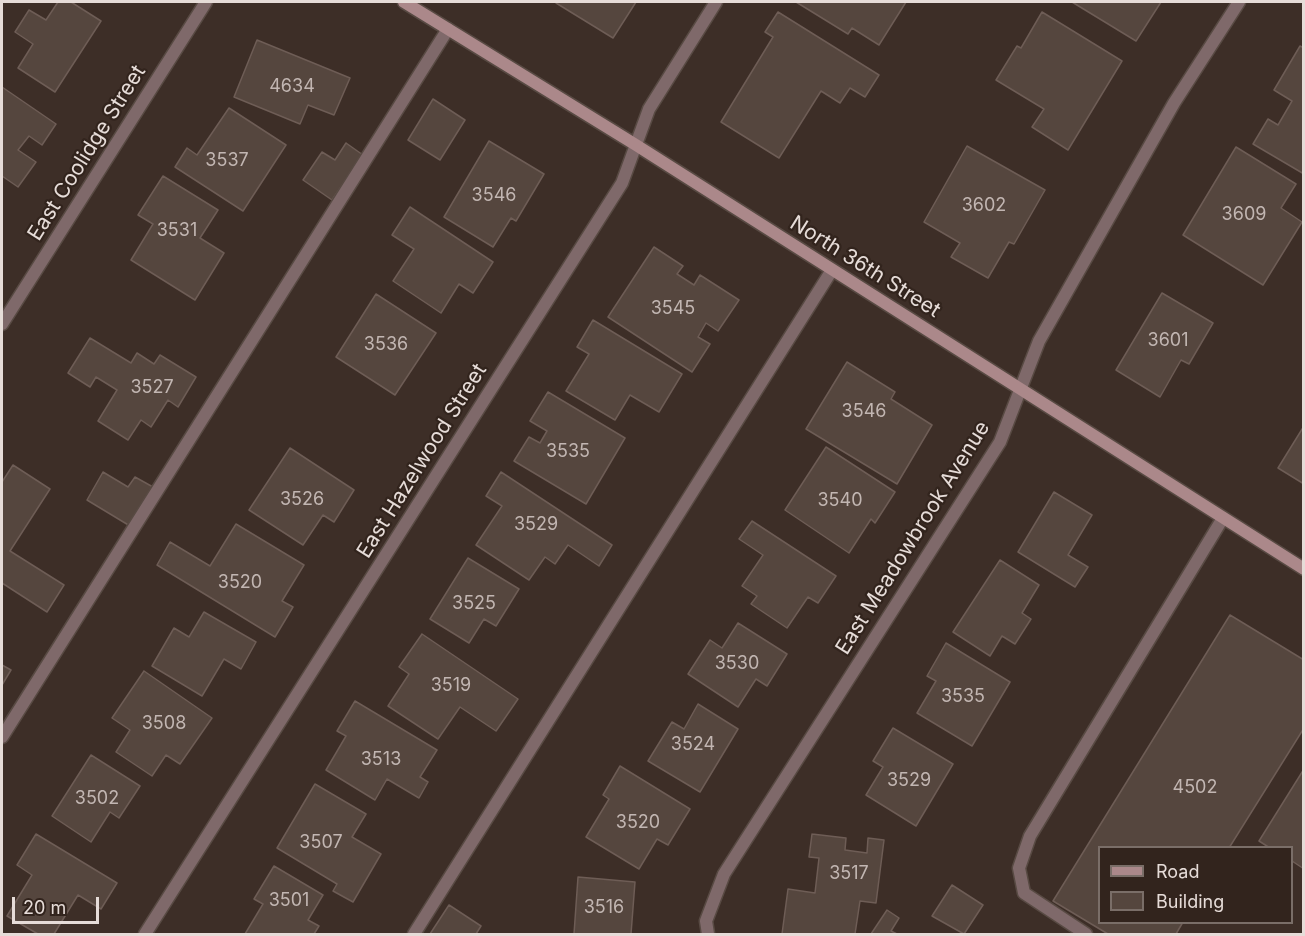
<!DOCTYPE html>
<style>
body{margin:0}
#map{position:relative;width:1305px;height:936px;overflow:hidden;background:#3d2e27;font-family:Inter,sans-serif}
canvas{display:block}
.frame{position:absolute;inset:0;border:3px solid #e6dcd8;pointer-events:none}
.legend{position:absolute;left:1098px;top:846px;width:195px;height:78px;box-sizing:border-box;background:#32241d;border:2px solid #7a6e68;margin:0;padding:8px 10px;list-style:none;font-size:18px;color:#e6dcd8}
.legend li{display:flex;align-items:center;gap:12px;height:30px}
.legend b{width:30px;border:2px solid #7a6e68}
.scale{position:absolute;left:12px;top:897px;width:87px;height:27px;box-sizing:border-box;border:3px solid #e6dcd8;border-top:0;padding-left:8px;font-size:18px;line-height:21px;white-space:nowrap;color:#e6dcd8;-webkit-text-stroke:4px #32241d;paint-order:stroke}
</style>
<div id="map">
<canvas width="1305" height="936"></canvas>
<div class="frame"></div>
<ul class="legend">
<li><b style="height:8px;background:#ab888a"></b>Road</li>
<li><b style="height:16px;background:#55463e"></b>Building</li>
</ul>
<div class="scale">20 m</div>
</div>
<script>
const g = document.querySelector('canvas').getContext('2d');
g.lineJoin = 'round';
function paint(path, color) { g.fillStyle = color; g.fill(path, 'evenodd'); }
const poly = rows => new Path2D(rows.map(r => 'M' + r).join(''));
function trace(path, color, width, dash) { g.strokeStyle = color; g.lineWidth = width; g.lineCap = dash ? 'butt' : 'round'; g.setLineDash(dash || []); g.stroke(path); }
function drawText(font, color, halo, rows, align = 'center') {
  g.font = font + ' Inter,sans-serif'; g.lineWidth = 4.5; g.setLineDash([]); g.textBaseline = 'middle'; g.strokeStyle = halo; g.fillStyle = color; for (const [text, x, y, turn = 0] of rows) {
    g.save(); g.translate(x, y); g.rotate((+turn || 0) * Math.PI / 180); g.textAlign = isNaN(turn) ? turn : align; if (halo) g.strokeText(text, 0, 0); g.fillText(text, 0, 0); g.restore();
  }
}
const building = poly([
 [58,2,71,2,101,21,55,92,18,68,33,44,15,32,29,10,46,20,58,2],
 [557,2,636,2,613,38,556,3,557,2],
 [796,2,906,2,879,45,852,28,848,34,796,2],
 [1072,2,1161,2,1136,41,1072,2],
 [778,12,879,75,865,97,850,88,840,103,821,91,779,158,721,122,773,37,765,32,778,12],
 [1042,12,1122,61,1068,150,1032,127,1044,109,996,80,1017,46,1021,48,1042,12],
 [257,40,350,78,334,115,308,105,300,124,234,97,257,40],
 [1300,46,1304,48,1304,174,1253,144,1268,119,1278,125,1292,101,1274,90,1300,46],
 [2,87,56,124,42,145,29,136,18,150,36,162,18,187,2,176,2,87],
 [433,99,465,120,440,160,408,140,433,99],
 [229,108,286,145,243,211,175,167,187,148,197,155,229,108],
 [489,141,544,174,516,221,511,218,493,247,444,217,489,141],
 [346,143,363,155,332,200,303,180,322,152,335,160,346,143],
 [967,146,1045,190,1014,244,1009,242,988,278,951,257,960,243,924,222,967,146],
 [1236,147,1296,184,1281,208,1302,222,1263,285,1183,235,1236,147],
 [163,176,218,210,200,238,224,253,195,300,131,260,153,224,138,215,163,176],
 [410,207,493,262,473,293,459,284,441,313,393,281,414,249,392,235,410,207],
 [654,247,683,266,677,274,694,285,700,275,739,300,718,331,706,323,698,337,710,344,692,372,608,317,654,247],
 [1162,293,1213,323,1189,364,1181,360,1160,397,1116,370,1162,293],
 [376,294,436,333,395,395,336,357,376,294],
 [593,320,682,374,659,412,630,395,615,420,566,391,589,354,577,347,593,320],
 [90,338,131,363,137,353,154,364,160,355,196,377,178,407,168,400,151,427,141,420,128,440,98,421,117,390,96,377,90,387,68,373,90,338],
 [847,362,895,392,891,399,932,425,897,484,806,429,847,362],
 [548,392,625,438,586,504,514,461,529,437,540,443,547,431,530,421,548,392],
 [1304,426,1304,484,1278,468,1304,426],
 [826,447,895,492,875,523,871,519,849,553,785,510,826,447],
 [290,448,354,490,334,522,323,515,303,545,249,510,290,448],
 [13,465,50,489,10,551,64,585,47,612,2,583,2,482,13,465],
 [103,472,128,487,135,477,153,487,130,526,87,500,103,472],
 [501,472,612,545,599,566,568,545,555,564,545,557,529,580,476,545,502,506,486,496,501,472],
 [1054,492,1092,515,1068,555,1088,567,1075,587,1018,552,1054,492],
 [752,521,836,576,818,603,808,597,787,628,751,604,757,596,742,586,763,555,739,539,752,521],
 [236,524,304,565,282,601,293,607,275,637,157,565,170,542,210,566,236,524],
 [468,558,519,589,496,626,484,619,469,643,430,619,468,558],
 [1000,560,1039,585,1022,613,1031,619,1015,644,1002,636,990,656,953,632,1000,560],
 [204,612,256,642,241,669,224,659,202,696,152,666,174,628,189,637,204,612],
 [1230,615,1304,660,1304,728,1229,848,1100,848,1100,922,1183,922,1176,934,1108,934,1053,901,1230,615],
 [738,623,787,654,767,686,756,679,738,707,688,674,710,640,722,648,738,623],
 [422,634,518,699,496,731,460,707,438,739,388,706,409,674,399,667,422,634],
 [946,643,1010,682,972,746,917,713,936,681,927,676,946,643],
 [2,665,11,670,2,685,2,665],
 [144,671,212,718,180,764,166,755,152,776,116,752,130,730,112,718,144,671],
 [355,701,437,750,420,777,428,782,419,798,387,779,375,800,326,770,346,736,337,731,355,701],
 [698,704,738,729,700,792,648,761,672,722,684,729,698,704],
 [893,728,953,764,916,826,866,795,883,767,873,761,893,728],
 [91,755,140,786,119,818,110,812,91,842,52,816,91,755],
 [620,766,690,809,668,845,657,839,639,869,586,837,609,799,603,795,620,766],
 [1304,769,1304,869,1292,861,1292,848,1270,848,1259,841,1304,769],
 [315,784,366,814,352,837,381,854,353,902,333,891,337,884,277,848,315,784],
 [36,834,117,883,101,909,78,895,54,934,38,934,7,916,32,875,17,865,36,834],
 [812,834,846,838,845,850,867,853,868,838,884,840,876,903,860,901,855,934,782,934,788,889,815,893,819,858,809,857,812,834],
 [274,866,323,895,308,920,319,926,314,934,245,934,263,904,254,899,274,866],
 [578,877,635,882,631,934,574,934,578,877],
 [952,885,983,905,964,934,932,916,952,885],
 [449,905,481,926,476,934,430,934,449,905],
 [887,910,899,918,891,931,897,934,871,934,887,910]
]);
paint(building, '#55463e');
trace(building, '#6e5d56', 1.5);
const lane = poly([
 [2,737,448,29],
 [414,934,832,270],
 [1086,934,1024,893,1019,868,1030,836,1223,518]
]);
const street = poly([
 [2,324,206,2],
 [145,934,622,183,649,109,716,2],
 [708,934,706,921,724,874,1000,442,1039,341,1174,103,1239,2]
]);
const secondary = poly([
 [404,2,636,145,1304,569]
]);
trace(lane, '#584a43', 15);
trace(street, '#584a43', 15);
trace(secondary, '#584a43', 15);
trace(lane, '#7f696a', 12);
trace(street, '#7f696a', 12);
trace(secondary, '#ab888a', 12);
drawText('18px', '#c2b6b2', null, [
 ["4634",292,87],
 ["3537",227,161],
 ["3546",494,196],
 ["3602",984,206],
 ["3609",1244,215],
 ["3531",177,231],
 ["3545",673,309],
 ["3601",1168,341],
 ["3536",386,345],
 ["3527",152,388],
 ["3546",864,412],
 ["3535",568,452],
 ["3526",302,500],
 ["3540",840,501],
 ["3529",536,525],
 ["3520",240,583],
 ["3525",474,604],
 ["3530",737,664],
 ["3519",451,686],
 ["3535",963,697],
 ["3508",164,724],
 ["3524",693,745],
 ["3513",381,760],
 ["3529",909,781],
 ["4502",1195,788],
 ["3502",97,799],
 ["3520",638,823],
 ["3507",321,843],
 ["3517",849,874],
 ["3501",289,901],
 ["3516",604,908]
]);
drawText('21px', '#e6dcd8', '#32241d', [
 ["East Coolidge Street",87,153,-58],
 ["North 36th Street",865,267,32],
 ["East Hazelwood Street",422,461,-58],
 ["East Meadowbrook Avenue",913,538,-58]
]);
</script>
